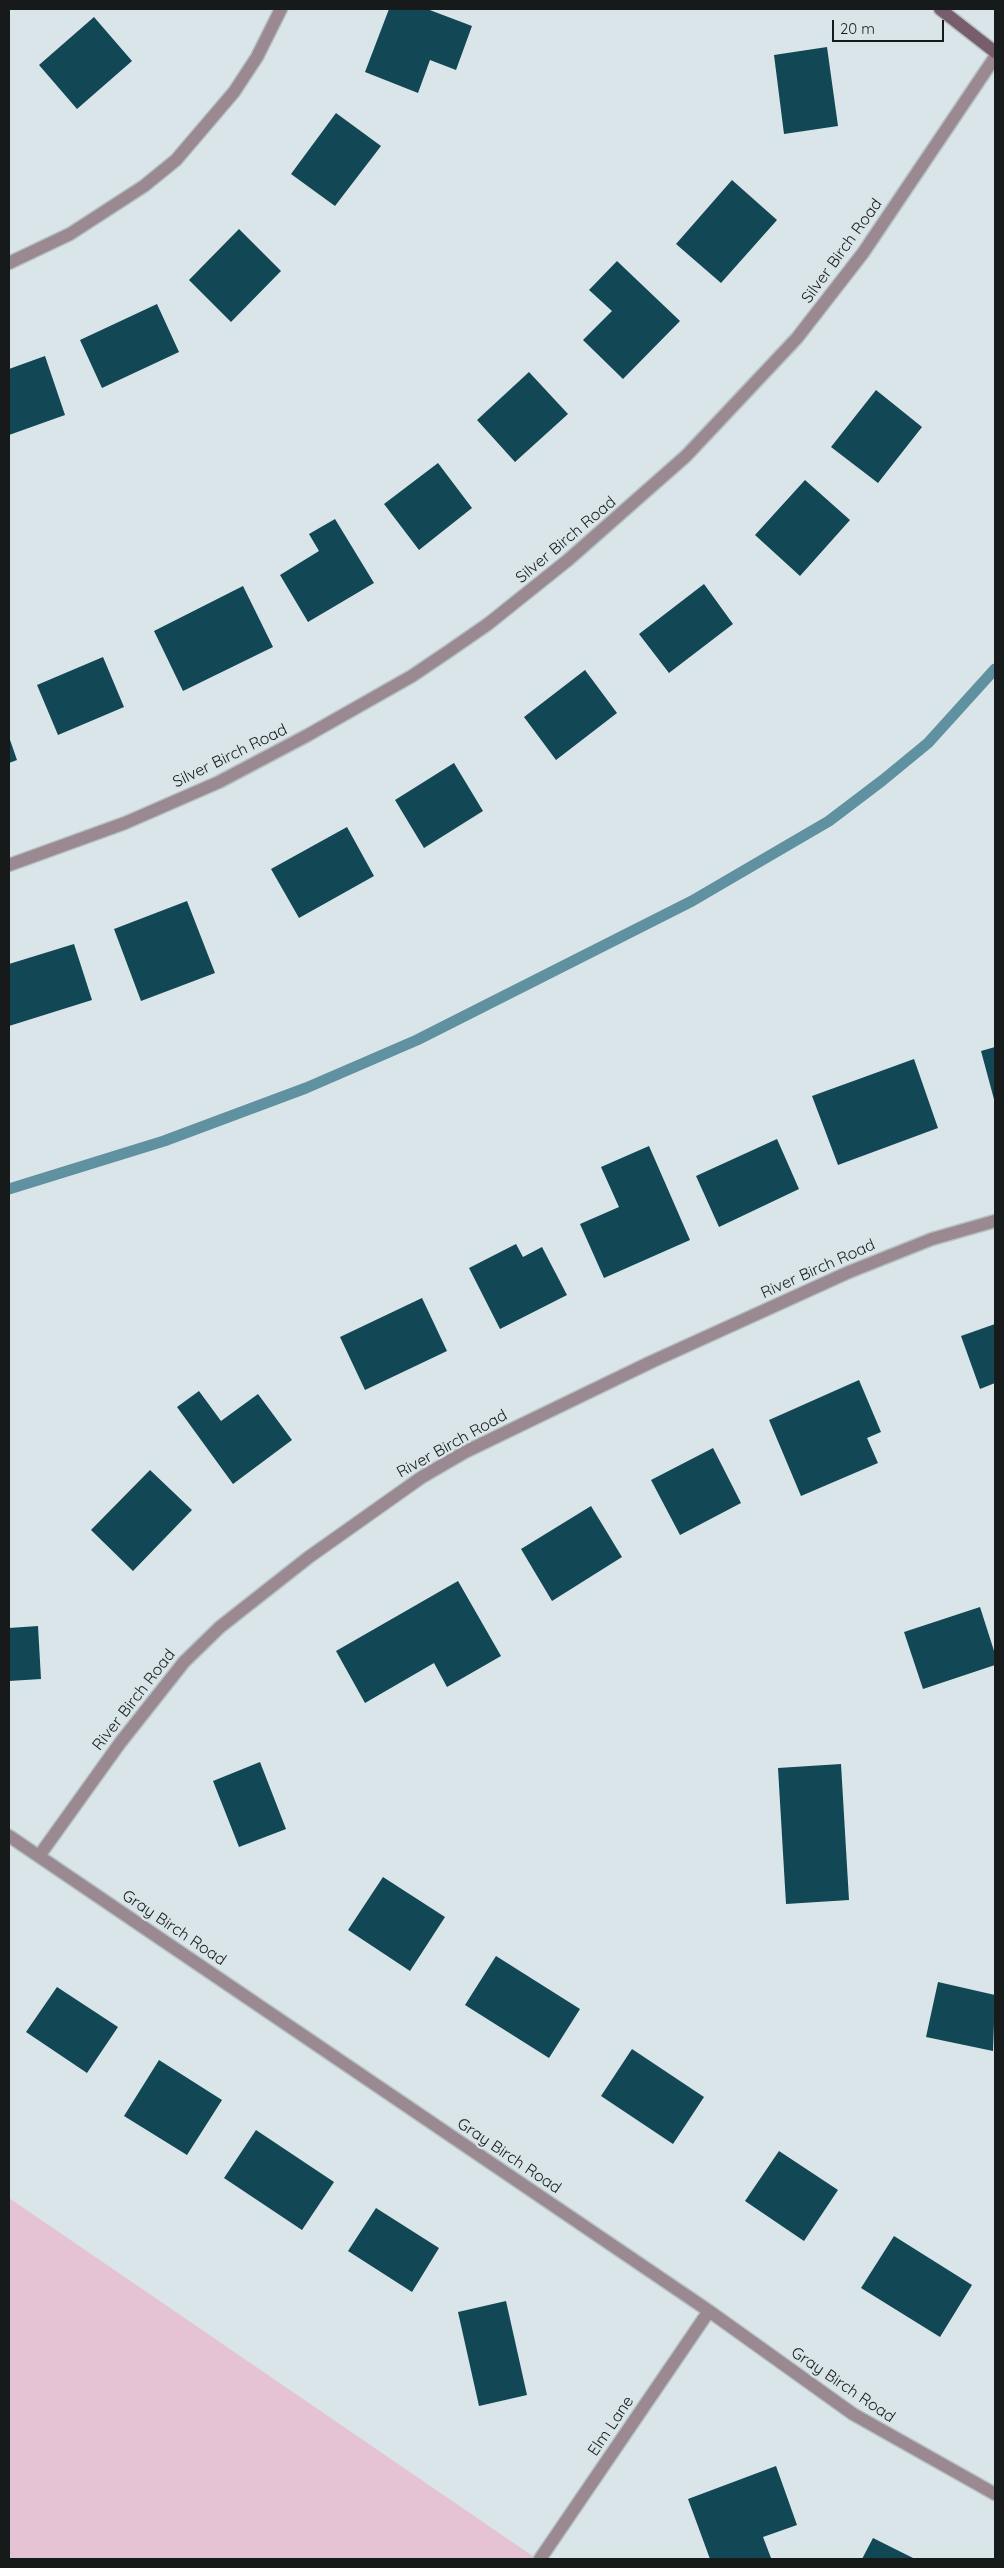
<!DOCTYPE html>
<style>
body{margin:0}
#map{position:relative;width:1004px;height:2568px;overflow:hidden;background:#d9e5e8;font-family:Quicksand,sans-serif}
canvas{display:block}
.frame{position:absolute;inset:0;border:10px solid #161a1b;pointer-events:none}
.scale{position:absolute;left:832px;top:20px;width:112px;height:22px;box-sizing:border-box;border:2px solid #161a1b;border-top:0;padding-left:6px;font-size:15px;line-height:18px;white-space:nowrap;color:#161a1b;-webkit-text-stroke:4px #d9e5e8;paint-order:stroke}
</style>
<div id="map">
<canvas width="1004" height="2568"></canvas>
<div class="frame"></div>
<div class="scale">20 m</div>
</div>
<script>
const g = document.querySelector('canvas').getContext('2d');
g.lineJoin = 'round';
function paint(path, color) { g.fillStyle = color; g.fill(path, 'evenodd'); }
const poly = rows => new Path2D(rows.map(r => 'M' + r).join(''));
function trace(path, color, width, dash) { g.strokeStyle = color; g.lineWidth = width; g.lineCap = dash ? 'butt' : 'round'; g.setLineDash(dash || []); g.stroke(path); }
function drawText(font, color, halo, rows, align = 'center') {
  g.font = font + ' Quicksand,sans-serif'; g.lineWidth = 5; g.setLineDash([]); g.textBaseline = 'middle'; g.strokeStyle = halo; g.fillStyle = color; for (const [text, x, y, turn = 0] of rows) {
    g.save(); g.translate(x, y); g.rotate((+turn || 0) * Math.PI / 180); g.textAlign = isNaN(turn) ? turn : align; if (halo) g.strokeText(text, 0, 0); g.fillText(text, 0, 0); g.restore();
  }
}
paint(poly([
 [9,2198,537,2559,9,2559]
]), '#e5c2d4');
trace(poly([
 [9,1189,164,1141,306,1088,417,1040,692,901,829,821,883,780,928,743,995,669]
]), '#5f91a0', 11);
paint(poly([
 [389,9,427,9,472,26,456,70,430,60,418,93,365,72],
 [94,17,132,61,77,109,39,65],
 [827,47,838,126,784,134,774,55],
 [336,113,381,146,335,206,291,174],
 [732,180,777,220,721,283,676,244],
 [239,229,281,271,231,322,189,280],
 [617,261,680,321,623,379,583,340,612,311,589,290],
 [157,304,179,352,102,388,80,340],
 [45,356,65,415,9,435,9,369],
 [529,372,568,414,515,462,477,420],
 [876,390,922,427,878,483,831,447],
 [438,463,472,508,419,550,384,504],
 [805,480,850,520,800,576,755,535],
 [335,519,374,583,308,622,280,575,319,551,309,534],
 [704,584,733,624,669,673,639,634],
 [243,586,273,647,183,691,154,631],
 [103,657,124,707,58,735,37,685],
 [585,670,617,713,556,760,524,717],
 [9,737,17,760,9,763],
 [454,763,483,811,424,848,395,800],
 [347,827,374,876,299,918,271,869],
 [187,901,215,973,141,1001,114,929],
 [74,944,92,1000,9,1026,9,964],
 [995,1047,995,1103,981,1051],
 [914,1059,938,1128,838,1165,812,1096],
 [777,1139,799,1189,719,1227,696,1176],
 [649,1146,690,1240,604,1278,580,1224,619,1207,601,1167],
 [516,1244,523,1257,542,1247,567,1295,500,1329,469,1268],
 [422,1298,447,1351,365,1390,340,1337],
 [995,1324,995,1383,980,1389,961,1336],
 [859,1380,881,1432,867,1438,878,1463,801,1496,769,1420],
 [199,1391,221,1421,258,1394,292,1440,233,1484,177,1407],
 [713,1448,741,1503,680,1535,651,1480],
 [150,1470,192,1510,133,1571,91,1530],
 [591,1506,622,1557,552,1601,521,1549],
 [458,1581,501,1656,447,1687,434,1663,365,1703,336,1651],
 [980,1607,995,1654,995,1665,923,1689,904,1632],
 [38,1626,41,1679,9,1681,9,1628],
 [260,1762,286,1829,239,1847,213,1781],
 [841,1764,849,1900,786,1904,778,1768],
 [383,1877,445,1917,410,1971,348,1930],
 [496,1956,580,2009,549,2058,465,2005],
 [938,1982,995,1995,993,2051,926,2037],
 [57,1987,118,2027,87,2073,26,2032],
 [632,2049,704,2097,673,2144,601,2096],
 [159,2060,222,2100,187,2155,124,2116],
 [256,2130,334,2182,302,2230,224,2178],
 [779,2151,838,2190,804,2241,745,2201],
 [376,2208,439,2248,412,2292,348,2251],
 [894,2236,972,2285,940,2337,861,2288],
 [506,2301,527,2395,479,2406,458,2312],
 [776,2466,797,2525,763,2537,771,2558,710,2559,688,2499],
 [873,2538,915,2559,862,2559]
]), '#124755');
const street = poly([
 [9,263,70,234,144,186,176,160,234,92,257,57,281,9],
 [9,865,125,823,219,782,308,735,412,676,449,651,488,624,568,560,686,456,797,338,863,253,995,57],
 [9,1836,709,2311,853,2414,995,2494],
 [39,1856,120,1743,184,1662,220,1627,309,1557,422,1477,465,1452,651,1362,849,1272,932,1239,995,1221],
 [540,2559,709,2311]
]);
const secondary = poly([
 [940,9,995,52]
]);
trace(street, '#b6c0c3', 15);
trace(secondary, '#b6c0c3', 15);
trace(street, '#9b8992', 12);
trace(secondary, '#785e6c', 12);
drawText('16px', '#161a1b', '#d9e5e8', [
 ["Silver Birch Road",842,251,-54],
 ["Silver Birch Road",566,540,-40],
 ["Silver Birch Road",230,756,-26],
 ["River Birch Road",818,1269,-24],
 ["River Birch Road",452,1444,-29],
 ["River Birch Road",134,1700,-52],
 ["Gray Birch Road",174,1928,34],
 ["Gray Birch Road",509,2156,34],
 ["Gray Birch Road",843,2385,34],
 ["Elm Lane",611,2426,-56]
]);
</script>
